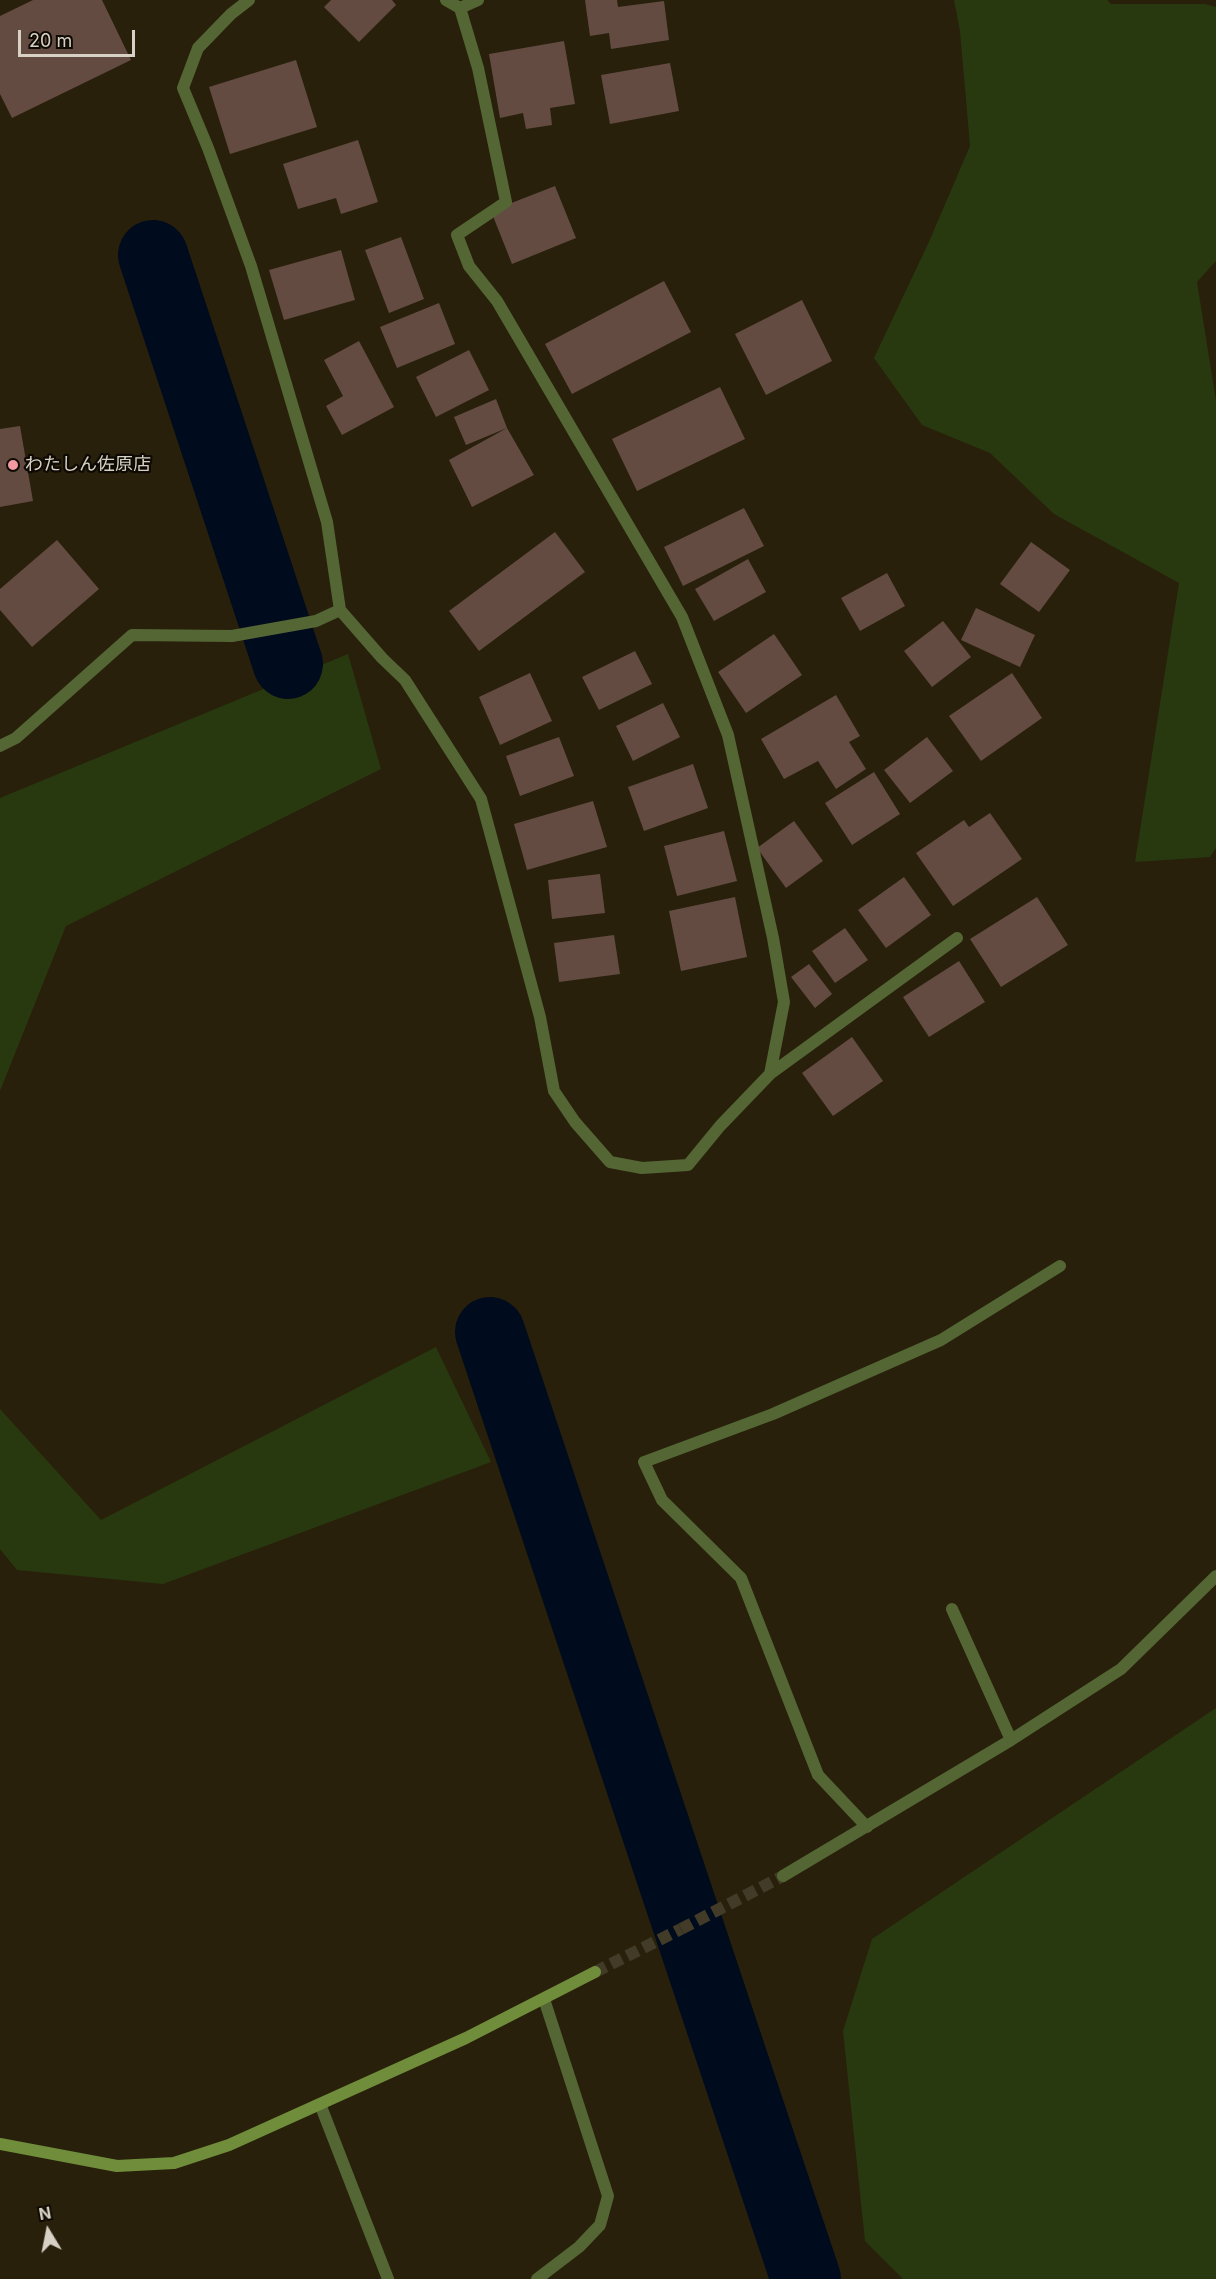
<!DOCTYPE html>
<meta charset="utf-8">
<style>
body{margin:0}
#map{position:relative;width:1216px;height:2279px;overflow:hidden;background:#28200b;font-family:Inter,sans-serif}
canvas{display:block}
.north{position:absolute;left:18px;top:2201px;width:60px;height:60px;-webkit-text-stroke:4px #0e0a03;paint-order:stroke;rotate:350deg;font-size:16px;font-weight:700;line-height:24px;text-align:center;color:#d7d1c5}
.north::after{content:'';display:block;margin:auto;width:21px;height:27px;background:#d7d1c5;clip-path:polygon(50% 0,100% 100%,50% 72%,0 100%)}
.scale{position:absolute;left:18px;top:30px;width:117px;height:27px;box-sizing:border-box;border:3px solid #d7d1c5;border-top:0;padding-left:8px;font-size:18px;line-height:21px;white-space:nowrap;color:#d7d1c5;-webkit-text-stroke:4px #0e0a03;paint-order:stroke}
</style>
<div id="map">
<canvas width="1216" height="2279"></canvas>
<div class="north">N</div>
<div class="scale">20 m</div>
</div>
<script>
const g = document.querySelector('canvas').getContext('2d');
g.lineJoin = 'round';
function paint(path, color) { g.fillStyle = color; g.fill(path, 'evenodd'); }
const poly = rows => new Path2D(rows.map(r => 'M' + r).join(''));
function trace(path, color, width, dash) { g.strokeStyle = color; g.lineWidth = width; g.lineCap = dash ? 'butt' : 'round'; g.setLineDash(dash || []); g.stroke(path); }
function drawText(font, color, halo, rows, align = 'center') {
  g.font = font + ' Inter,"Noto Sans JP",sans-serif'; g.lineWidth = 4.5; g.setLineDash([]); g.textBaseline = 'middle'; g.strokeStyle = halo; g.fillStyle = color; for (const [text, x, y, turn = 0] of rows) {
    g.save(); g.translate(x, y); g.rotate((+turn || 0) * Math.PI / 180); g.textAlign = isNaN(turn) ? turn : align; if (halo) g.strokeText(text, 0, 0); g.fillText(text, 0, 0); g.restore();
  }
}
paint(poly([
 [954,0,1107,0,1111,4,1205,4,1216,7,1216,261,1197,282,1216,401,1216,848,1210,857,1135,862,1179,583,1054,514,990,453,922,425,874,358,928,244,970,146,960,31],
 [348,654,381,769,66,926,0,1091,0,798],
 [436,1347,491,1462,163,1584,17,1570,0,1549,0,1409,101,1520],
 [1216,1708,1216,2279,903,2279,865,2241,843,2031,872,1939]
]), '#29390f');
trace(poly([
 [153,255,288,664],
 [490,1332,806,2279]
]), '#000b1d', 70);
paint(poly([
 [33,0,102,0,131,60,12,118,0,94,0,16],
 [331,0,392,0,396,5,359,42,324,7],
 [585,0,617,0,618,7,664,1,669,40,611,49,609,33,590,36],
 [564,41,575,104,550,108,552,125,526,129,523,113,500,118,489,54],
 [296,60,317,127,230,154,209,87],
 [670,63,679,111,610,124,601,75],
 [358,140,378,202,341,214,336,198,298,209,283,164],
 [555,186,576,238,512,264,491,211],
 [401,237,424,299,389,313,365,250],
 [341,250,355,300,284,320,269,270],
 [664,281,691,332,572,394,545,344],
 [802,300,832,361,766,395,735,334],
 [439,303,455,344,397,368,380,327],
 [359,341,394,407,342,435,326,406,343,396,324,360],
 [469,350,489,390,436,417,416,377],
 [720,387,745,439,637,491,612,439],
 [496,399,507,428,466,445,454,417],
 [20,426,33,501,0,507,0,429],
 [507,428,534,475,472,507,449,460],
 [744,508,764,546,683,586,664,547],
 [555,532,585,572,479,651,449,611],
 [57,540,99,589,32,647,0,610,0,589],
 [1031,542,1070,570,1039,612,1000,584],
 [748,559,766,592,714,621,695,589],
 [887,573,905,606,860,631,841,598],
 [976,608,1035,635,1020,667,961,640],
 [943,621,971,657,932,687,904,651],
 [774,634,802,675,746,713,718,672],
 [635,651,652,684,599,710,582,677],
 [530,673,552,721,500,745,479,697],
 [1012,673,1042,718,981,761,949,716],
 [836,695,860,736,849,742,866,769,836,789,818,761,784,779,761,739],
 [663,703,680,737,633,761,616,726],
 [559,737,574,776,520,796,506,756],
 [927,737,953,771,910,803,884,770],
 [693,764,708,808,644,831,628,787],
 [874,772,900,814,852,845,825,803],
 [593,801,607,847,527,870,514,824],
 [990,813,1022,859,953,906,916,853,964,820,969,827],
 [794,821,823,861,786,888,757,848],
 [724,831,737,881,677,896,664,846],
 [600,874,605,913,552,919,548,880],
 [904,877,931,915,886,948,858,910],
 [735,897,747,957,681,971,669,911],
 [1037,897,1068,945,1001,987,970,939],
 [845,928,868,960,835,983,812,951],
 [614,935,620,974,559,982,554,943],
 [959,961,985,1002,929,1037,903,997],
 [809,964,832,994,815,1008,791,977],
 [852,1037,883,1081,833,1116,802,1073]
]), '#634b42');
trace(poly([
 [681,1929,783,1876]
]), '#423b27', 12, [12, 6]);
trace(poly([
 [595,1972,681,1929]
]), '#423b27', 12, [12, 6]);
trace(poly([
 [249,0,231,14,198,48,183,88,208,148,251,266,327,522,340,610,382,658,405,680,481,799,540,1017,554,1091,575,1122,610,1162,642,1168,688,1165,720,1126,770,1074,784,1002,773,938,728,735,682,617,497,301,469,266,457,235,506,202,478,68,460,8,446,0],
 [460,8,478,0],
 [0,746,16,738,132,635,232,636,316,621,340,610],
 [770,1074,957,938],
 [952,1609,1011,1740],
 [867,1827,818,1775,741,1578,662,1500,644,1462,773,1414,941,1340,1060,1266],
 [783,1876,1011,1740,1121,1669,1216,1576],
 [320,2104,388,2279],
 [537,2279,579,2247,600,2225,608,2196,544,1999]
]), '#536634', 12);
trace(poly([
 [0,2144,117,2166,174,2163,229,2145,466,2038,595,1972]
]), '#6f8d3a', 12);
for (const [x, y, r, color] of [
 [13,465,6,"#f49aa3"]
]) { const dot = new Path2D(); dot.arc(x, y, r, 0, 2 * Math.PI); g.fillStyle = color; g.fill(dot); trace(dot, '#0e0a03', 2); }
drawText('18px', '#d7d1c5', '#0e0a03', [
 ["わたしん佐原店",25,465]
], 'left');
</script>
